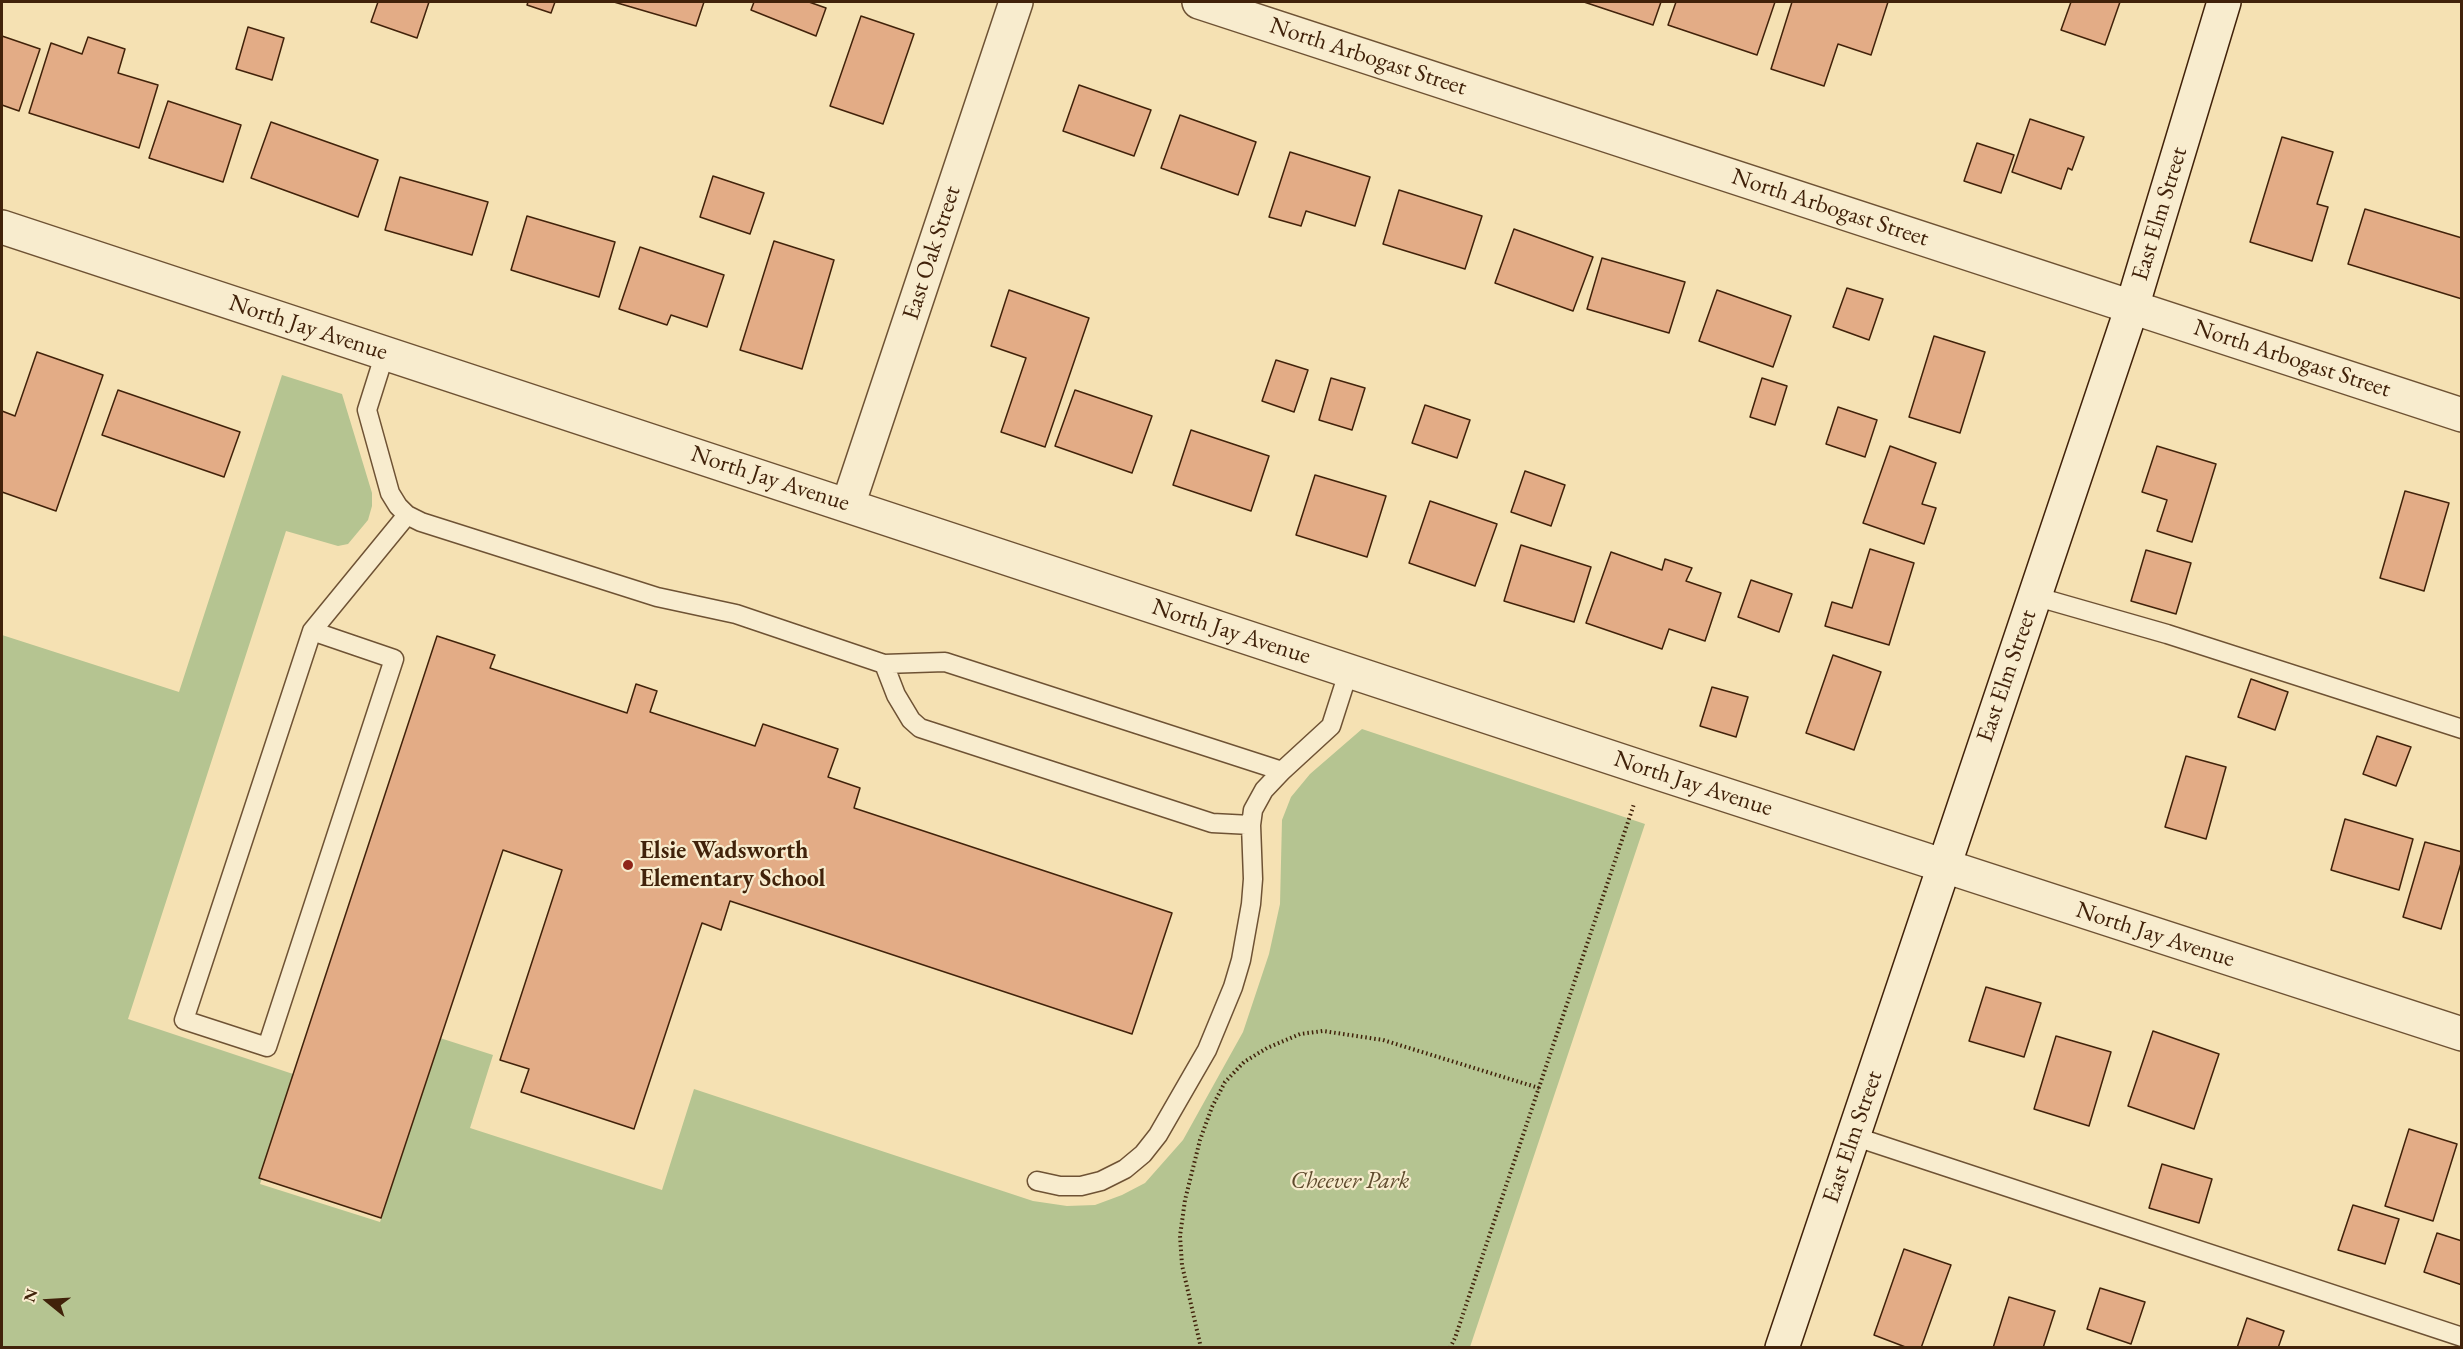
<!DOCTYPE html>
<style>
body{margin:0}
#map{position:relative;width:2463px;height:1349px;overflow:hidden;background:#f5e1b3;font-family:"EB Garamond",serif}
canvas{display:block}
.frame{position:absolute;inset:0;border:3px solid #41220a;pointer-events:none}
.north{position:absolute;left:18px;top:1271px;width:60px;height:60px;-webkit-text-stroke:4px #f8ecce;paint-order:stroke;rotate:288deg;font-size:16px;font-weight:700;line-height:24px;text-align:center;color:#41220a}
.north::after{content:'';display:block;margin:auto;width:21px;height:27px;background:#41220a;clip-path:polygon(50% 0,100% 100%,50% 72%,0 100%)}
</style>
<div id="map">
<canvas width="2463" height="1349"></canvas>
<div class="frame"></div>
<div class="north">N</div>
</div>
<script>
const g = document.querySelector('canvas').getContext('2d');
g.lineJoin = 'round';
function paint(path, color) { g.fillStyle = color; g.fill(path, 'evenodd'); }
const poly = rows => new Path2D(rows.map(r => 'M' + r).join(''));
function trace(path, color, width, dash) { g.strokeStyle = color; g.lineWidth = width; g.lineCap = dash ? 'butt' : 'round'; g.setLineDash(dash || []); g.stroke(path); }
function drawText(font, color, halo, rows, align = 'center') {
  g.font = font + ' "EB Garamond",serif'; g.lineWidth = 4.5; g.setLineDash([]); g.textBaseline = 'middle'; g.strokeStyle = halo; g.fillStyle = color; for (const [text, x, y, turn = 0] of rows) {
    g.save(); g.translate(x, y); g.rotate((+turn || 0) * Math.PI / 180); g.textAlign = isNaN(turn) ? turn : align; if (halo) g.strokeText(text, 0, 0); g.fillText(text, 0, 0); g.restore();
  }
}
paint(poly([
 [282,375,342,394,372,493,372,506,368,520,348,544,338,546,286,531,128,1019,296,1075,260,1184,380,1222,440,1038,493,1055,470,1128,662,1190,694,1089,1033,1201,1067,1206,1095,1205,1122,1195,1145,1183,1183,1140,1243,1032,1269,954,1280,904,1282,820,1291,797,1310,774,1362,729,1645,824,1470,1347,2,1348,2,635,179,692]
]), '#b5c491');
const building = poly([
 [378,2,429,2,417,38,371,22,378,2],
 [528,2,555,2,551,13,527,5,528,2],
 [614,2,704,2,696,26,614,2],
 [754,2,809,2,826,8,816,36,751,10,754,2],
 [1584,2,1661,2,1653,25,1584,2],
 [1676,2,1775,2,1757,55,1668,25,1676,2],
 [1792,2,1888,2,1871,55,1838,44,1824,86,1771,69,1792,2],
 [2071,2,2120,2,2105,45,2061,30,2071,2],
 [861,16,914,34,883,124,830,106,861,16],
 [248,27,284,38,272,80,236,69,248,27],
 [2,36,40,49,19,111,2,105,2,36],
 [88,37,125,49,118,73,158,85,139,148,29,113,51,43,82,54,88,37],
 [1079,85,1151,110,1134,156,1063,131,1079,85],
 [168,101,241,125,223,182,149,158,168,101],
 [1180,115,1256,142,1238,195,1161,168,1180,115],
 [2030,119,2084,137,2072,170,2068,168,2061,189,2012,172,2030,119],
 [271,122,378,160,358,217,251,178,271,122],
 [2282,137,2333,152,2317,204,2328,207,2312,261,2250,242,2282,137],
 [1977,143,2014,155,2001,193,1964,181,1977,143],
 [1290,152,1370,177,1355,226,1306,211,1301,226,1269,217,1290,152],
 [713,176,764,193,750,234,700,217,713,176],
 [400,177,488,202,472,255,385,230,400,177],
 [1399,190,1482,216,1465,269,1383,244,1399,190],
 [2365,209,2462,238,2462,299,2348,264,2365,209],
 [527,216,615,242,599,297,511,270,527,216],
 [1514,229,1593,257,1573,311,1495,283,1514,229],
 [774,241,834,260,802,369,740,350,774,241],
 [640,247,724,275,707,327,671,315,667,325,619,309,640,247],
 [1602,258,1685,282,1669,333,1587,309,1602,258],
 [1847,288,1883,299,1869,340,1833,327,1847,288],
 [1009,290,1089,318,1045,447,1001,432,1026,358,991,346,1009,290],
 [1717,290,1791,316,1773,367,1699,341,1717,290],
 [1934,336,1985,352,1960,433,1909,417,1934,336],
 [37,352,103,375,56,511,2,492,2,411,15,416,37,352],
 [1276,360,1308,370,1294,412,1262,401,1276,360],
 [1331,378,1365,388,1352,430,1319,420,1331,378],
 [1762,378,1787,386,1775,425,1750,417,1762,378],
 [118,390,240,432,224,477,102,435,118,390],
 [1075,390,1152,416,1132,473,1055,446,1075,390],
 [1425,405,1470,420,1457,458,1412,443,1425,405],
 [1838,407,1877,420,1865,457,1826,444,1838,407],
 [1191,430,1269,456,1251,511,1173,485,1191,430],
 [1890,446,1936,463,1922,504,1936,508,1924,544,1863,523,1890,446],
 [2157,446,2216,464,2192,542,2157,531,2167,500,2142,492,2157,446],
 [1525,471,1565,485,1551,526,1511,512,1525,471],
 [1315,475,1386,496,1367,557,1296,535,1315,475],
 [2405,491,2449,503,2424,591,2380,578,2405,491],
 [1430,501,1497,524,1475,586,1409,563,1430,501],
 [1521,545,1591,567,1574,622,1504,601,1521,545],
 [1870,549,1914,563,1889,645,1825,626,1832,602,1852,608,1870,549],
 [2146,550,2191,563,2176,614,2131,601,2146,550],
 [1611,552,1662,570,1665,559,1692,568,1686,581,1721,593,1705,641,1669,629,1662,649,1586,623,1611,552],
 [1751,580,1792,594,1779,632,1738,617,1751,580],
 [437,636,495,655,490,668,627,713,636,684,657,691,650,712,755,746,763,724,838,749,828,777,860,788,854,808,1172,913,1132,1034,730,901,721,930,702,923,634,1129,521,1092,529,1069,500,1060,562,870,503,850,381,1218,259,1178,437,636],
 [1833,655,1881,672,1854,750,1806,733,1833,655],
 [2251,679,2288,692,2275,730,2238,717,2251,679],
 [1712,687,1748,697,1736,737,1700,726,1712,687],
 [2377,736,2411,747,2396,786,2363,774,2377,736],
 [2186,756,2226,767,2206,839,2165,827,2186,756],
 [2345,819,2413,839,2399,890,2331,870,2345,819],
 [2425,842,2462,852,2462,860,2441,929,2403,917,2425,842],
 [1986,987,2041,1003,2024,1057,1969,1041,1986,987],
 [2153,1031,2219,1054,2194,1129,2128,1106,2153,1031],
 [2056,1036,2111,1052,2089,1126,2034,1109,2056,1036],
 [2409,1129,2457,1144,2433,1221,2385,1206,2409,1129],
 [2162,1164,2212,1179,2199,1223,2149,1208,2162,1164],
 [2353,1205,2399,1219,2385,1264,2338,1250,2353,1205],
 [2437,1233,2462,1241,2462,1285,2424,1272,2437,1233],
 [1904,1249,1951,1265,1921,1348,1908,1348,1874,1335,1904,1249],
 [2100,1288,2145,1302,2131,1344,2087,1329,2100,1288],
 [2009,1297,2055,1311,2043,1348,1993,1348,2009,1297],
 [2247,1318,2284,1331,2278,1348,2237,1348,2247,1318]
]);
paint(building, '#e3ac86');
trace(building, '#41220a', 1.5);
const lane = poly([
 [385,353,367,410,390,493,398,506,407,515,421,522,657,597,736,614,884,664,945,662,1282,771,1331,726,1349,670],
 [2034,596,2167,634,2462,729],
 [312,631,394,659,267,1047,184,1020,312,631,407,515],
 [884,664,896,695,911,720,920,728,1212,823,1251,825],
 [1853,1136,2462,1337],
 [1037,1181,1060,1186,1081,1186,1101,1181,1125,1169,1143,1154,1158,1135,1207,1050,1233,987,1241,960,1251,904,1253,879,1251,825,1253,810,1264,790,1282,771]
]);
const street = poly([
 [1199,2,2462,415],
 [2,227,1646,769,2462,1034],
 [848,505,1016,2]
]);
const secondary = poly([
 [1782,1348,2132,307,2224,2]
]);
trace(lane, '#6e5234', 21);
trace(street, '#6e5234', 36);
trace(secondary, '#41220a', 36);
trace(poly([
 [1201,1348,1182,1265,1180,1236,1185,1200,1200,1140,1212,1107,1225,1082,1244,1062,1267,1048,1300,1034,1323,1031,1383,1040,1539,1088],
 [1450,1348,1455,1338,1634,804]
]), '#41220a', 4, [1.5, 3]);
trace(lane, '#f8ecce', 18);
trace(street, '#f8ecce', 33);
trace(secondary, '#f8ecce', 33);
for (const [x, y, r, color] of [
 [628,865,6,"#8f2418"]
]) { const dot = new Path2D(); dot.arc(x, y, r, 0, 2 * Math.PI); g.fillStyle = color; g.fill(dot); trace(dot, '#f8ecce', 2); }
drawText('24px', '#41220a', '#f8ecce', [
 ["North Arbogast Street",1368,57,18],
 ["North Arbogast Street",1830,208,18],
 ["East Elm Street",2160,214,-73],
 ["East Oak Street",932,253,-72],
 ["North Jay Avenue",308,328,18],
 ["North Arbogast Street",2292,359,18],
 ["North Jay Avenue",770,479,18],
 ["North Jay Avenue",1231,632,18],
 ["East Elm Street",2007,676,-71],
 ["North Jay Avenue",1693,784,18],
 ["North Jay Avenue",2155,935,18],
 ["East Elm Street",1853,1137,-71]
]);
drawText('bold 24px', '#41220a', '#f8ecce', [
 ["Elsie Wadsworth",640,851],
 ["Elementary School",640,879]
], 'left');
drawText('italic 24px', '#5e4a2c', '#f8ecce', [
 ["Cheever Park",1350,1181]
]);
</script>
